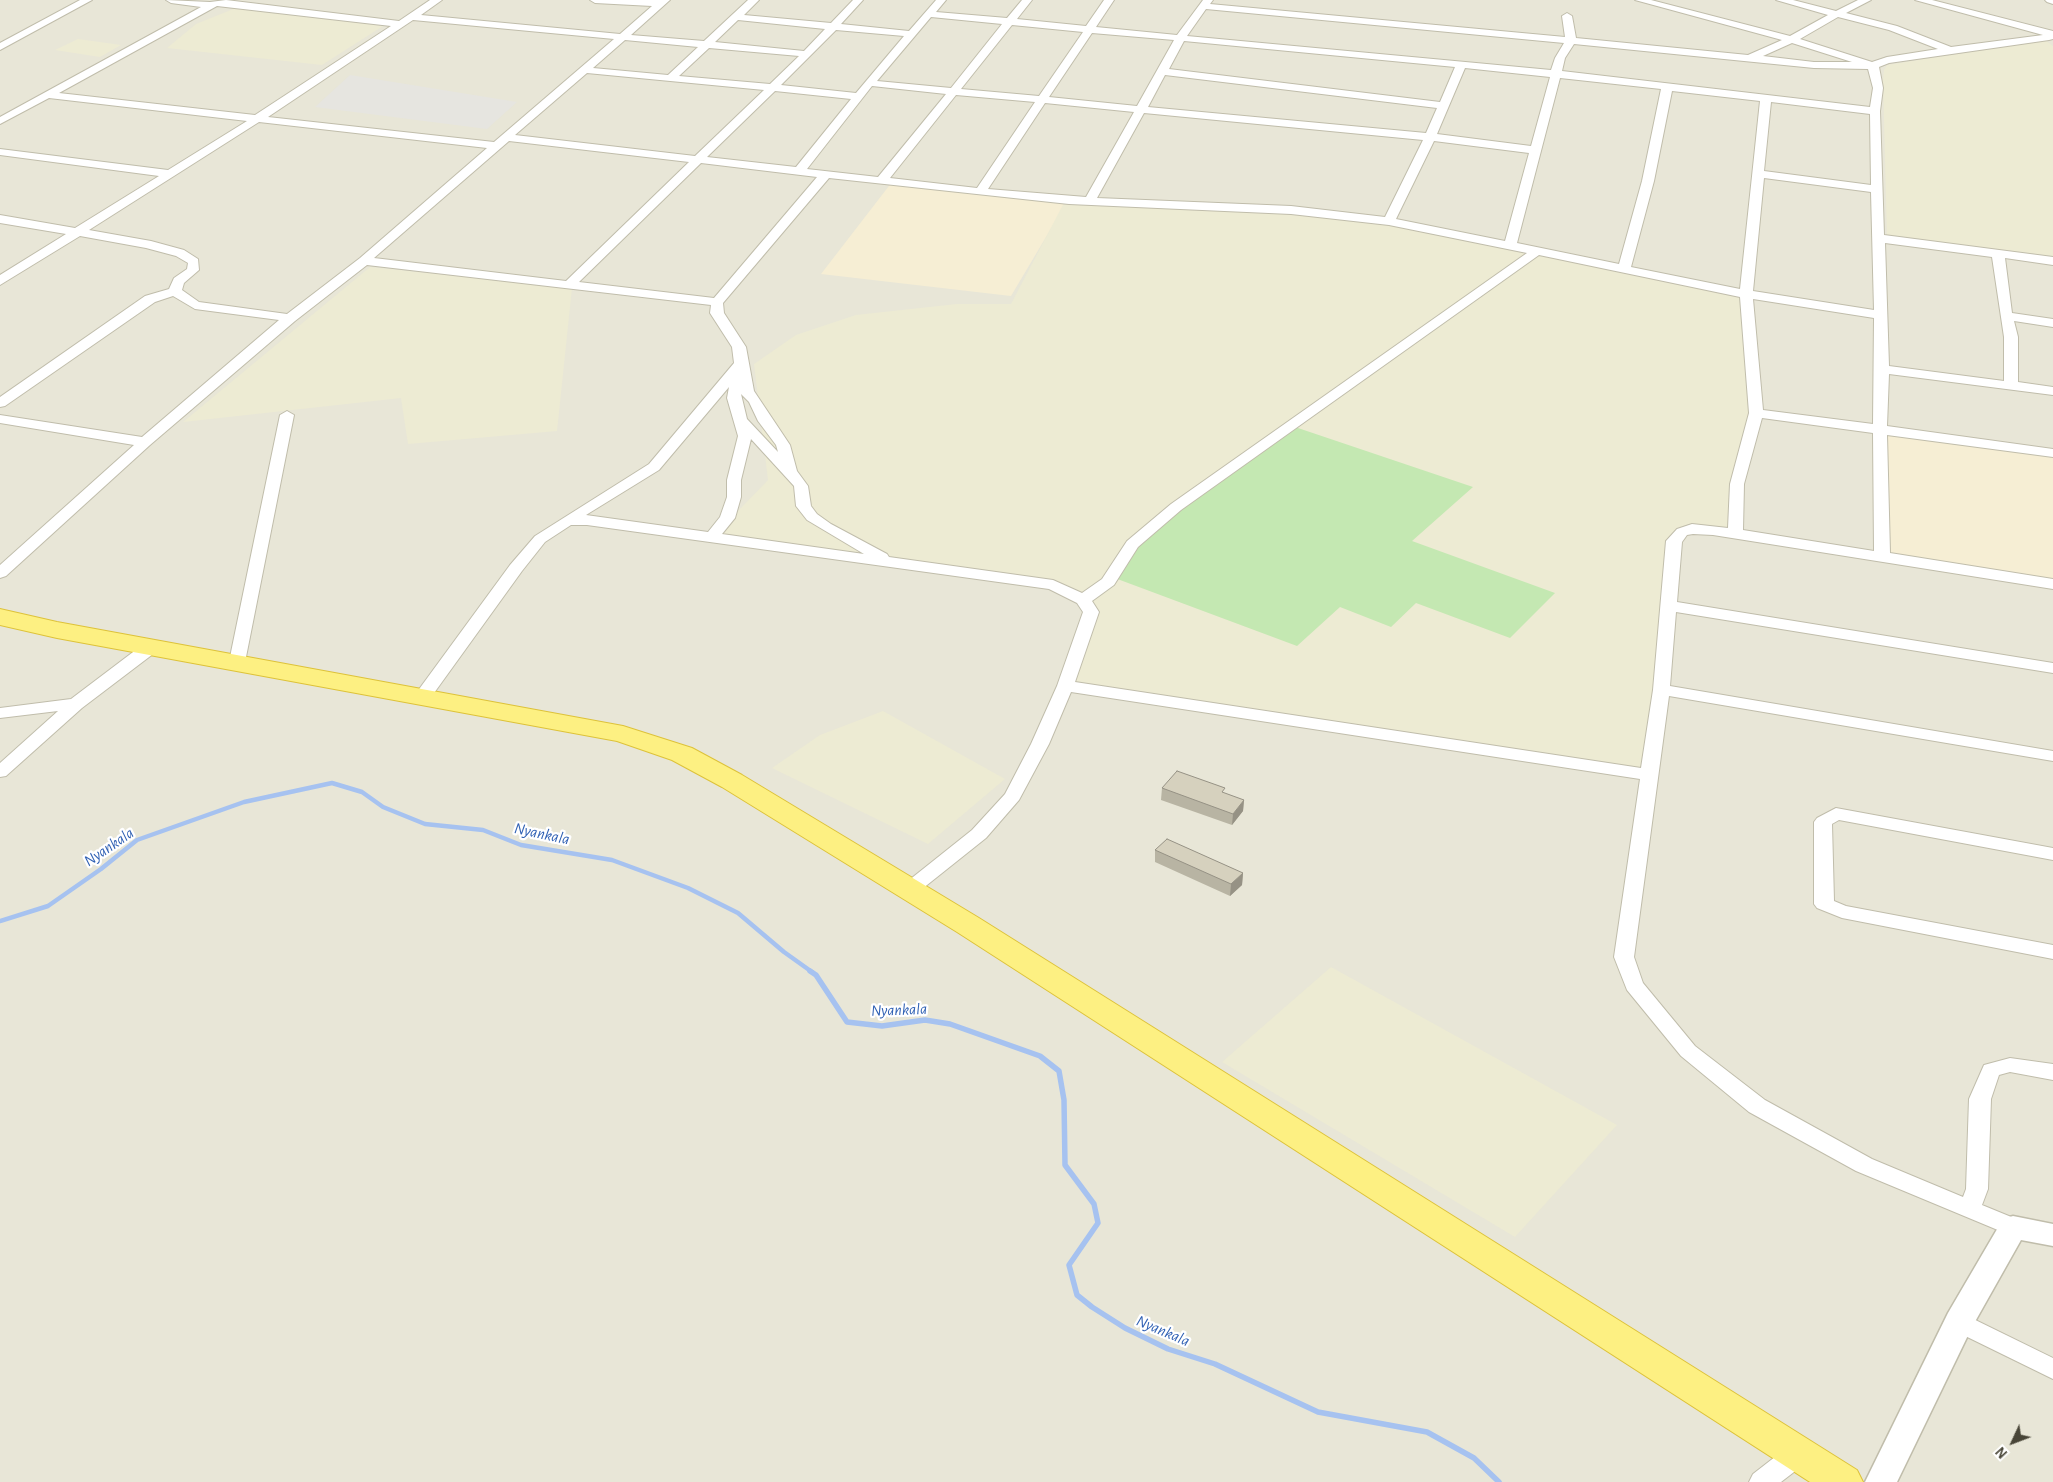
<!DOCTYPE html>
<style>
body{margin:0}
#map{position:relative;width:2053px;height:1482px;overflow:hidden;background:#f4f3e9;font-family:"Alegreya Sans",sans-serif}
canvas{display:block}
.north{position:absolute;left:1988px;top:1417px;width:50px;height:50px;-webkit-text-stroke:4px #fff;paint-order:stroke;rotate:227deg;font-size:14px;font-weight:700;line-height:20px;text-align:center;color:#484537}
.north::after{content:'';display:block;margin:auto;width:18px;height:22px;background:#484537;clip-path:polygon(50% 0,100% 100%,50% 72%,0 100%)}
</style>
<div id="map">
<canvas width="2053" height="1482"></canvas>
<div class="north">N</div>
</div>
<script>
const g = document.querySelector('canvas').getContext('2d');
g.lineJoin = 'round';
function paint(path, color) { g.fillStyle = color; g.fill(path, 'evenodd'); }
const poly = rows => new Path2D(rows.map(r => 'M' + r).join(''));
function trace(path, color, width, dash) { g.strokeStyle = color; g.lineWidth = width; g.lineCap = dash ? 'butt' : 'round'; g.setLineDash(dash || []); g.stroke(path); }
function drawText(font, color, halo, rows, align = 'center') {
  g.font = font + ' "Alegreya Sans",sans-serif'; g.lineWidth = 4.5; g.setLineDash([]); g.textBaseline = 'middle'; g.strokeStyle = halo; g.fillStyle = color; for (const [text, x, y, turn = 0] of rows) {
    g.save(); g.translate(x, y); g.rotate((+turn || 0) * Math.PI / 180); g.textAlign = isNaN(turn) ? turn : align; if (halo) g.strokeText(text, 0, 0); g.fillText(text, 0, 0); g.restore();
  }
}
paint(poly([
 [0,0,2053,0,2053,1482,0,1482]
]), '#e8e6d7');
paint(poly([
 [892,182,1068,200,1011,296,821,274],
 [1883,433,2053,455,2053,582,1884,556]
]), '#f6eed4');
paint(poly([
 [236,8,383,26,322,65,167,48,196,24],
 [78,39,121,45,100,57,55,50],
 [2045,40,2053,46,2053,256,1887,236,1883,80,1884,70,1887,65],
 [1066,199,1292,210,1390,222,1747,294,1757,414,1738,484,1736,534,1683,533,1649,775,1066,687,1092,613,1053,586,712,538,768,480,754,364,796,335,856,315,957,304,1011,304],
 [370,267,572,288,557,431,408,444,401,398,183,422],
 [883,711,1005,779,928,844,772,768,820,735],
 [1331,967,1617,1125,1515,1237,1222,1062]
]), '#edebd3');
paint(poly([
 [1292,426,1473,487,1412,541,1555,593,1510,638,1416,603,1391,627,1340,607,1297,646,1112,577,1130,548]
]), '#c4e8b2');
paint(poly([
 [350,75,517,102,487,129,315,107]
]), '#e6e5e0');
trace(poly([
 [0,921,48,906,101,869,137,840,244,802,332,783,362,792,383,807,425,824,483,830,521,845,612,860,688,888,738,913,784,952,812,972]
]), '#a6c2f0', 4.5);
trace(poly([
 [810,971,816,975,847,1022,882,1026,925,1020,950,1024,1040,1056,1059,1071,1064,1100,1065,1165,1094,1204,1098,1223,1069,1265,1077,1295,1092,1307,1125,1328,1168,1349,1215,1364,1318,1412,1427,1432,1474,1458,1499,1482]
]), '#a6c2f0', 5.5);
const minor = poly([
 [80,0,92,0,0,50,0,43,80,0],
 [166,0,210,2,226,0,399,21,430,0,442,0,421,15,620,34,652,6,595,3,590,0,670,0,631,35,704,41,748,0,759,0,744,15,831,23,853,0,863,0,841,24,909,31,936,0,946,0,936,12,1007,18,1022,0,1032,0,1017,19,1086,26,1104,0,1114,0,1096,27,1177,35,1203,0,1213,0,1210,4,1565,37,1562,16,1567,13,1572,16,1576,38,1748,55,1782,40,1635,0,1651,0,1790,36,1828,15,1776,0,1793,0,1836,11,1858,0,1871,0,1846,13,1897,26,1951,47,2043,35,1915,0,1932,0,2053,31,2053,39,2049,40,1889,63,1879,67,1883,88,1880,111,1884,235,2053,257,2053,265,2005,258,2012,313,2053,319,2053,327,2014,321,2018,337,2018,382,2053,387,2053,395,1889,374,1887,426,2053,449,2053,457,1887,435,1890,553,2053,579,2053,589,1713,535,1693,534,1687,535,1682,542,1677,602,2053,663,2053,673,1676,612,1670,686,2053,751,2053,761,1669,696,1634,957,1643,983,1695,1046,1765,1100,1872,1159,1963,1197,1966,1189,1969,1099,1984,1065,2010,1058,2053,1064,2053,1080,2010,1072,1999,1075,1991,1099,1988,1189,1982,1205,2021,1221,2024,1227,2021,1233,2013,1236,2005,1233,1856,1171,1749,1112,1681,1056,1627,990,1614,957,1640,779,1071,692,1049,744,1019,800,986,838,917,893,910,895,903,893,900,889,903,885,972,830,1005,794,1031,744,1057,686,1083,612,1077,603,1049,589,587,525,571,525,545,542,522,571,429,700,417,700,414,696,417,692,510,565,535,536,649,464,734,363,732,347,710,313,711,305,367,265,295,321,150,445,6,576,0,578,0,565,134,445,0,423,0,415,142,437,279,320,195,309,173,296,155,302,5,406,0,407,0,397,145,296,169,289,174,278,187,269,188,263,176,256,146,248,80,236,0,285,0,275,66,234,0,223,0,215,75,228,159,176,0,155,0,149,168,170,247,121,49,98,0,124,0,117,201,7,171,3,166,0],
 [217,6,391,26,255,115,59,93,217,6],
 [1206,9,1564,43,1555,58,1551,70,1187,36,1206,9],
 [931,17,1002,24,951,88,877,81,931,17],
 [1838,17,1889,30,1938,49,1887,57,1872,62,1800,39,1838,17],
 [413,20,614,39,494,142,268,117,413,20],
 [738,20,825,29,804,51,715,42,738,20],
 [1012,25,1083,32,1039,96,961,89,1012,25],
 [836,30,904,36,856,93,781,85,836,30],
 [1092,33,1174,40,1137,106,1049,97,1092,33],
 [625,40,698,47,668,75,593,68,625,40],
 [1184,41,1455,67,1440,102,1169,69,1184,41],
 [1792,43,1852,62,1814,62,1763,56,1792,43],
 [1574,44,1814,68,1868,69,1873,88,1870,107,1562,71,1565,58,1574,44],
 [709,48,799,56,770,84,679,76,709,48],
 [1465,68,1550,77,1531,146,1437,134,1465,68],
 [587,73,764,90,695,156,515,135,587,73],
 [1165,75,1437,108,1426,133,1148,107,1165,75],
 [1560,78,1661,89,1642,181,1619,264,1517,243,1560,78],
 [872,86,946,94,878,177,807,169,872,86],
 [775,91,851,99,796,167,707,157,775,91],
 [1672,91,1760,101,1740,289,1631,267,1654,181,1672,91],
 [956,95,1035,102,977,188,890,178,956,95],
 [1771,102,1870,114,1871,185,1764,171,1771,102],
 [1045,103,1134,112,1086,197,988,189,1045,103],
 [1144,113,1423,140,1385,217,1291,206,1097,198,1144,113],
 [259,122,487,148,360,258,287,314,199,302,182,290,184,283,199,270,198,259,184,250,151,241,89,230,259,122],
 [509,141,689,162,566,281,374,258,509,141],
 [1434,141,1529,153,1505,241,1396,219,1434,141],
 [701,163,817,177,714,298,579,282,701,163],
 [829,178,1069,204,1291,214,1389,225,1527,253,1171,504,1127,541,1102,579,1082,593,1053,580,889,557,887,554,831,524,817,514,811,506,808,486,797,471,790,445,754,391,746,347,724,313,723,303,829,178],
 [1764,178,1871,192,1874,310,1753,291,1764,178],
 [1885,243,1992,257,2004,337,2004,381,1889,366,1885,243],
 [1539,255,1740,297,1749,413,1730,484,1728,528,1692,524,1677,529,1666,541,1653,690,1641,768,1075,682,1099,612,1092,601,1114,585,1138,547,1181,510,1539,255],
 [1753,299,1874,318,1873,424,1763,410,1753,299],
 [729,387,727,398,738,436,727,480,727,497,720,517,708,532,586,515,659,470,729,387],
 [741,394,749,402,758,421,776,445,778,452,747,419,741,394],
 [1762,418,1873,433,1874,551,1743,530,1744,484,1762,418],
 [751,439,794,486,796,506,807,520,864,554,722,534,735,518,741,497,741,480,751,439],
 [2045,0,2053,0,2053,4,2047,2,2045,0],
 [287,411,294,415,245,662,243,666,237,667,231,666,229,662,280,415,287,411],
 [151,642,157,643,159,647,157,651,82,708,6,776,0,777,0,763,58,711,0,718,0,708,71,699,145,643,151,642],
 [1836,808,2053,848,2053,860,1839,820,1832,824,1834,901,1846,906,2053,945,2053,959,1842,918,1817,908,1814,904,1814,822,1817,818,1836,808],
 [1959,1312,2053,1358,2053,1379,1951,1329,1947,1322,1951,1315,1959,1312],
 [1798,1443,1807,1446,1810,1454,1807,1462,1781,1482,1749,1482,1753,1474,1789,1446,1798,1443]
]);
const tertiary = poly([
 [2013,1216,2053,1224,2053,1246,2021,1240,1972,1327,1897,1482,1865,1482,1948,1313,2003,1219,2013,1216]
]);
const trunk = poly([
 [0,609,57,622,623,726,692,748,742,775,979,918,1857,1470,1863,1482,1810,1482,957,932,722,787,672,760,617,741,57,638,0,625,0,609]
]);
trace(minor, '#c0bdab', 2);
trace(tertiary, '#c0bdab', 3);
trace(trunk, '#ddc23a', 2);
paint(minor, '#fff');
paint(tertiary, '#fff');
paint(trunk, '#fdf082');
paint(poly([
 [1162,788,1244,800,1243,811,1232,825,1161,800],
 [1155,850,1243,873,1242,885,1230,896,1155,862]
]), '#b8b4a3');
paint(poly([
 [1244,800,1243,811,1232,825,1233,814],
 [1243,873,1242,885,1230,896,1231,884]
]), '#969285');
const building = poly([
 [1177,771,1225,788,1222,792,1244,800,1233,814,1162,788,1177,771],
 [1167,839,1243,873,1231,884,1155,850,1167,839]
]);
paint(building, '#d6d1be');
trace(building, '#969285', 1);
drawText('italic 16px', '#3061b4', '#fff', [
 ["Nyankala",542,834,12],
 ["Nyankala",109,847,-34],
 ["Nyankala",899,1010,-2],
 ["Nyankala",1163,1331,23]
]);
</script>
